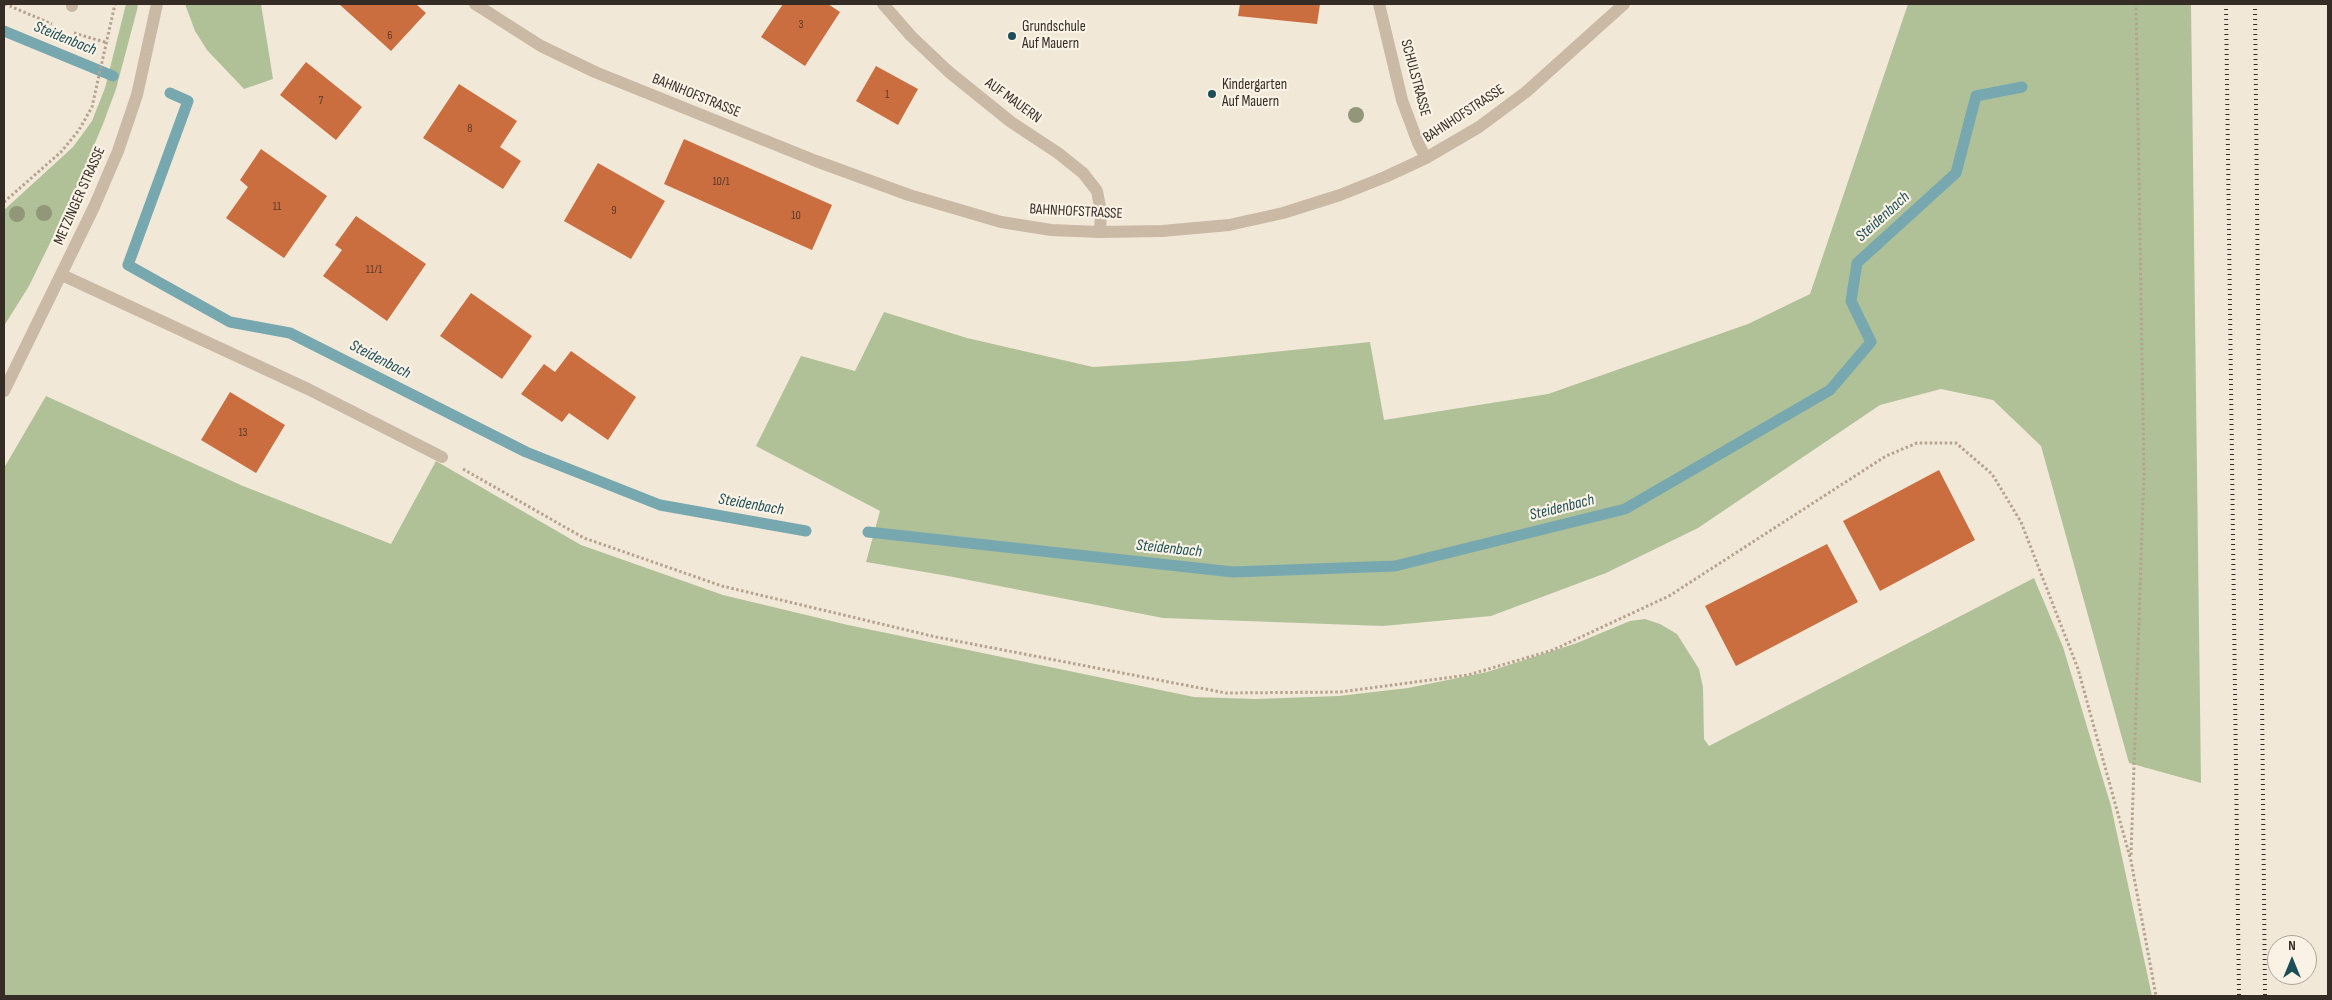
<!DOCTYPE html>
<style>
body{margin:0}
#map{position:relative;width:2332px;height:1000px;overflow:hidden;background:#f2e8d8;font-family:"Sofia Sans Condensed",sans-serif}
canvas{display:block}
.frame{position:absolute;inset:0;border:5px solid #352c26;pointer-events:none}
.north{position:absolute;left:2267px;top:935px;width:50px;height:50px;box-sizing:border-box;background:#faf2e5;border:1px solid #aba399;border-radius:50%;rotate:0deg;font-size:14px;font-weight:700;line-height:20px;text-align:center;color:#352c26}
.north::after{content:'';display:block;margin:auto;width:18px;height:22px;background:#1b4e58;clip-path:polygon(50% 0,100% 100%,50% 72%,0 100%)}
</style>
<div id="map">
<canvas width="2332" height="1000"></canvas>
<div class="frame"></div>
<div class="north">N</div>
</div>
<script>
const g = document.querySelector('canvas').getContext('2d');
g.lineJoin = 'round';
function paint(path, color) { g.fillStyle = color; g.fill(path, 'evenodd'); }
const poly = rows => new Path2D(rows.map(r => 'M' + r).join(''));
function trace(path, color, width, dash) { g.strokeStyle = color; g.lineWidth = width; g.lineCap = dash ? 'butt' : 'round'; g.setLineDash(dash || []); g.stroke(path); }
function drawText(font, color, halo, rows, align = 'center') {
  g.font = font + ' "Sofia Sans Condensed",sans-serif'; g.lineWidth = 4.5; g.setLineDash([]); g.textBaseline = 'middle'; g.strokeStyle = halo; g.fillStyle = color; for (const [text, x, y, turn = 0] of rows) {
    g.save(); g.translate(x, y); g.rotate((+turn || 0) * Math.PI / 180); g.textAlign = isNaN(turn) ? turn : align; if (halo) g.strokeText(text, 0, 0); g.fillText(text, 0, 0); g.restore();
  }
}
paint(poly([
 [126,4,138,4,137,10,116,89,103,124,71,200,29,286,4,326,4,210,73,147,92,121,105,88],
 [185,4,261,4,273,79,244,89,207,50,195,31],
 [1908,4,2191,4,2201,783,2129,763,2041,446,1993,400,1941,389,1880,405,1698,528,1606,573,1491,616,1383,626,1163,618,948,576,866,562,880,511,756,446,801,356,855,371,884,312,967,338,1093,367,1186,361,1370,342,1384,420,1548,394,1748,324,1810,294],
 [46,396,243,486,391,544,436,461,581,545,723,595,848,625,1194,697,1256,699,1339,696,1408,688,1487,672,1577,643,1630,621,1645,619,1660,624,1677,634,1699,669,1703,687,1704,739,1709,746,2034,578,2063,647,2111,806,2152,996,4,996,4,468]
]), '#b0c198');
trace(poly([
 [4,31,113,76],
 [170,93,188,101,128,265,230,322,290,333,526,452,660,505,806,531],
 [868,532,1233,572,1395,566,1625,509,1830,390,1871,342,1851,301,1857,263,1956,173,1976,96,2022,87]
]), '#77a8b0', 11);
paint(poly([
 [339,4,416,4,426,13,391,51],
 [783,4,828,4,840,12,805,66,761,37],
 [1240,4,1320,4,1317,24,1238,16],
 [306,62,362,107,336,140,280,95],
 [876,66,918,89,898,125,856,101],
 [459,84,517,121,500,147,521,161,503,189,423,138],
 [684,139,832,205,812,250,664,184],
 [261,149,327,196,284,258,226,218,248,187,240,180],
 [598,163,665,201,631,259,564,221],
 [356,216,426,264,387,321,323,276,342,250,335,245],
 [471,293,532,336,502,379,440,336],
 [571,351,636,397,608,440,569,413,562,422,521,394,544,364,555,372],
 [230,392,285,425,256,473,201,440],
 [1939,470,1975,540,1880,591,1843,521],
 [1827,544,1858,602,1736,666,1705,606]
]), '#ca6d3f');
trace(poly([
 [5,4,52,24],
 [74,33,108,43],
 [4,202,61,152,79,130,92,107,115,4],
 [463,469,584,538,722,586,936,637,1226,693,1340,692,1468,675,1553,650,1669,596,1886,456,1917,443,1956,443,1992,474,2021,522,2078,669,2131,861,2156,996],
 [2131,855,2144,472,2136,4]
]), '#b6a38e', 3, [2.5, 2.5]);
trace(poly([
 [475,4,541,46,595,72,816,161,909,195,1001,222,1051,230,1100,232,1162,231,1229,225,1283,213,1340,195,1385,177,1426,158,1479,127,1526,92,1624,4],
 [883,4,911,36,949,72,1011,122,1058,153,1083,173,1097,191,1101,212,1100,232],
 [1379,4,1402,100,1418,143,1426,158],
 [72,6,72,4],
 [62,275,308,389,442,457],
 [4,391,94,207,118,151,137,95,157,4]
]), '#cab9a4', 12);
trace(poly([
 [2226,4,2239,996],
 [2255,4,2265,996]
]), '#352c26', 4, [1, 4]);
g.fillStyle = '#919778';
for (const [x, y] of [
 [1356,115],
 [44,213],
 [17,214]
]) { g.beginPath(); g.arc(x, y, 8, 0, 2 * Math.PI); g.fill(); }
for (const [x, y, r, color] of [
 [1012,36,5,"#1b4e58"],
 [1212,94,5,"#1b4e58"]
]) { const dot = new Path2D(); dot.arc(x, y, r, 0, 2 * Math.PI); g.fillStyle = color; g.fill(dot); trace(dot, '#faf2e5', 2); }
drawText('12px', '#5a3c2c', null, [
 ["3",801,25],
 ["6",390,36],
 ["1",887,95],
 ["7",321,101],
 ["8",470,129],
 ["10/1",721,182],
 ["11",277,207],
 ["9",614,211],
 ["10",796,216],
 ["11/1",374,270],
 ["13",243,433]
]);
drawText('15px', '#352c26', '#faf2e5', [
 ["Grundschule",1022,27],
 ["Auf Mauern",1022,44],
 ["Kindergarten",1222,85],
 ["Auf Mauern",1222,102]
], 'left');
drawText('15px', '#352c26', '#faf2e5', [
 ["SCHULSTRASSE",1415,78,75],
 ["BAHNHOFSTRASSE",696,96,22],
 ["AUF MAUERN",1013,101,36],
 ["BAHNHOFSTRASSE",1464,114,-33],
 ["METZINGER STRASSE",80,196,-66],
 ["BAHNHOFSTRASSE",1076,212,3]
]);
drawText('italic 16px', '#1b4e58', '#faf2e5', [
 ["Steidenbach",65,39,22],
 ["Steidenbach",1883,217,-42],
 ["Steidenbach",380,360,27],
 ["Steidenbach",751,505,10],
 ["Steidenbach",1562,508,-14],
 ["Steidenbach",1169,549,6]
]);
</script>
